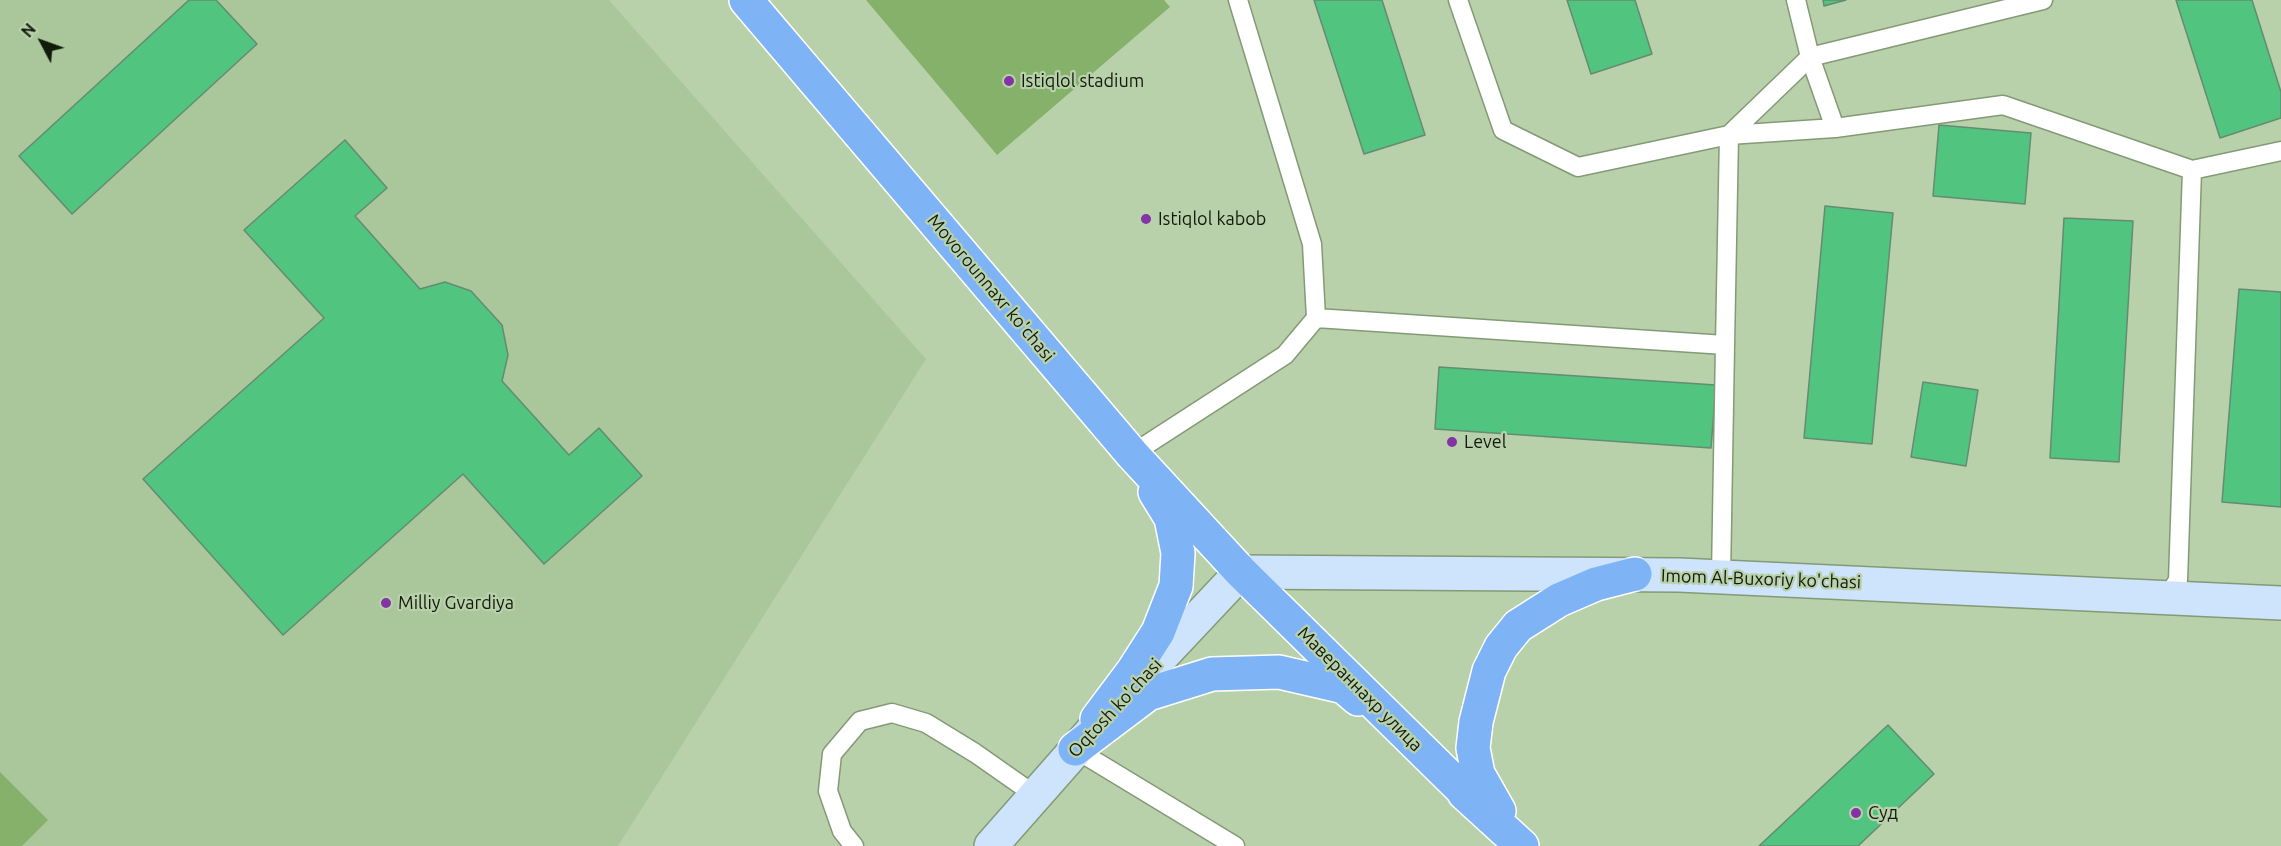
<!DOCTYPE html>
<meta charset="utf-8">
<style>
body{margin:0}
#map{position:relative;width:2281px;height:846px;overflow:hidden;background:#b9d1ab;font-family:Ubuntu,sans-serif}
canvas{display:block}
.north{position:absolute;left:12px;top:12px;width:60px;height:60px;-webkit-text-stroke:4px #b9d1ab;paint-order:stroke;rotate:311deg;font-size:16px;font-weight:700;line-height:24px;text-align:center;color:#121a0c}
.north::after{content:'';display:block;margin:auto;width:21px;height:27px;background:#121a0c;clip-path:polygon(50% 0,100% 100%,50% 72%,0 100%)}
</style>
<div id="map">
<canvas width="2281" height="846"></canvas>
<div class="north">N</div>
</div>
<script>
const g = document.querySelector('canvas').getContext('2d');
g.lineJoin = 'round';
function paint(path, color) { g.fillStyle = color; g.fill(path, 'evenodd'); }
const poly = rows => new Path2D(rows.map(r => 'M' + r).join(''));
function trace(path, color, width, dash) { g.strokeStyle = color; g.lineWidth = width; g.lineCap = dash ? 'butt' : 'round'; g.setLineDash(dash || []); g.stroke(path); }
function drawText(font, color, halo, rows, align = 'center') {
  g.font = font + ' Ubuntu,sans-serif'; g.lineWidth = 4.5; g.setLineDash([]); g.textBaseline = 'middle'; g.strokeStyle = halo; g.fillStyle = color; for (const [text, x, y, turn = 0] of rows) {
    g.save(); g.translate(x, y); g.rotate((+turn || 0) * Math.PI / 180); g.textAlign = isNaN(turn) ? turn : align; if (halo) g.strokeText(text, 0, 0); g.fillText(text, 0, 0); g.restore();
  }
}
paint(poly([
 [0,0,609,0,926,359,618,846,0,846]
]), '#aac79b');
paint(poly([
 [866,0,1164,0,1170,7,997,155],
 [0,772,48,820,22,846,0,846]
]), '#85b16a');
const building = poly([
 [189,0,216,0,257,44,72,214,19,156,189,0],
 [1314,0,1382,0,1425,135,1364,154,1314,0],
 [1567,0,1635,0,1652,54,1591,74,1567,0],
 [1823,0,1846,0,1824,6,1823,0],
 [2176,0,2252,0,2281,92,2281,118,2220,138,2176,0],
 [1939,125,2031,133,2025,204,1933,196,1939,125],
 [345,140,387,188,355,216,420,289,445,282,471,291,502,325,508,355,502,381,569,455,599,428,642,476,544,564,463,474,283,635,143,479,324,318,244,230,345,140],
 [1825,206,1893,213,1872,444,1804,438,1825,206],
 [2064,218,2133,221,2119,462,2050,458,2064,218],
 [2239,289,2281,292,2281,507,2222,502,2239,289],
 [1439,367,1716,385,1711,448,1435,429,1439,367],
 [1923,382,1978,390,1966,466,1911,457,1923,382],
 [1888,725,1934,774,1858,846,1759,846,1888,725]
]);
paint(building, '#51c480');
trace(building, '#658b71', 1.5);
const service = poly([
 [1458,0,1503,130,1578,167,1729,135,1810,57,2043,0],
 [1796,0,1810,57,1835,128],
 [1316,318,1725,345,1729,135,1835,128,2003,105,2192,170],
 [1132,454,1285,355,1316,318,1312,244,1238,0],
 [1721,577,1725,345],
 [2167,598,2178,580,2192,170,2281,151],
 [1075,749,1235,846],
 [854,846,842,831,828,791,832,754,860,721,892,713,926,723,975,753,1035,795]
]);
const secondary = poly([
 [1131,689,1241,572,1679,575,2281,603],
 [991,846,1094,729]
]);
const trunk = poly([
 [746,0,1132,454,1241,572,1480,807],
 [1097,719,1133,671,1158,632,1176,586,1178,553,1171,518,1155,492],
 [1075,749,1148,694,1212,674,1279,672,1344,687,1358,699],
 [1464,793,1522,846],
 [1499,811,1478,774,1473,748,1476,722,1489,671,1501,647,1518,626,1559,600,1596,584,1635,574]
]);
trace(service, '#839a76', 21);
trace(secondary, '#839a76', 36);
trace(trunk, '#fff', 36);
trace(service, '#fff', 18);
trace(secondary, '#cee3fc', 33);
trace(trunk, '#7eb4f6', 33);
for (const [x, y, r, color] of [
 [1009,81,6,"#8333a3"],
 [1146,219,6,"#8333a3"],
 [1452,442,6,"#8333a3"],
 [386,603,6,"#8333a3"],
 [1856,813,6,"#8333a3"]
]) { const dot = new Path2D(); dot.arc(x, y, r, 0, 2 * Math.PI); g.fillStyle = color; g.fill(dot); trace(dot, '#b9d1ab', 2); }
drawText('18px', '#121a0c', '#b9d1ab', [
 ["Istiqlol stadium",1021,81],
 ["Istiqlol kabob",1158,219],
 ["Level",1464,442],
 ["Milliy Gvardiya",398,603],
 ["Суд",1868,813]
], 'left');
drawText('18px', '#121a0c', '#b9d1ab', [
 ["Movorounnaxr ko'chasi",991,288,50],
 ["Imom Al-Buxoriy ko'chasi",1761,579,2],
 ["Мавераннахр улица",1360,689,45],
 ["Oqtosh ko'chasi",1115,708,-47]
]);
</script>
